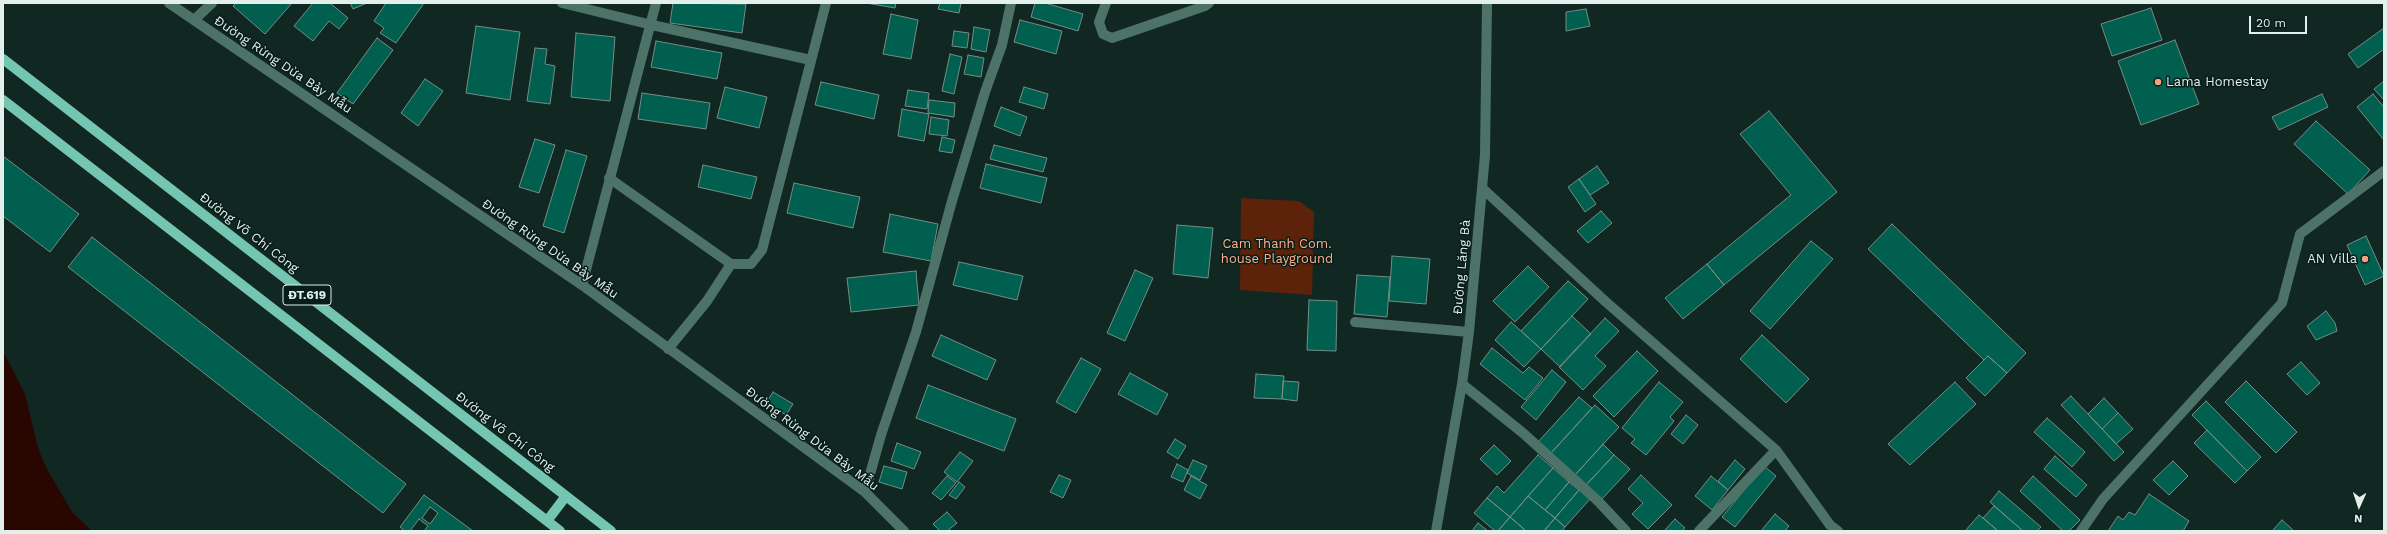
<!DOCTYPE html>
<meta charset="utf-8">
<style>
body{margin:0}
#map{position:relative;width:2387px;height:534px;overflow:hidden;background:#112721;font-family:"Work Sans",sans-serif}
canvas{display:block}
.frame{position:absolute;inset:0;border:4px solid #e2efeb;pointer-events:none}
.north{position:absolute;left:2339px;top:486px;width:40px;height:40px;-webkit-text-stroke:3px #071d18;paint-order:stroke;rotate:183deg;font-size:11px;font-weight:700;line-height:16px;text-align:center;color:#e2efeb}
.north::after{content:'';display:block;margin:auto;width:14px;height:18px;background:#e2efeb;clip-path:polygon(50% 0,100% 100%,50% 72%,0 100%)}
.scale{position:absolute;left:2249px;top:16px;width:58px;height:18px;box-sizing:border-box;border:2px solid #e2efeb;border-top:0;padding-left:5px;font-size:12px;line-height:14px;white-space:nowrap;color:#e2efeb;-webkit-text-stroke:3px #071d18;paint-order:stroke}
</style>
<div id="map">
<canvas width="2387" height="534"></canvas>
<div class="frame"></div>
<div class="north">N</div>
<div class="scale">20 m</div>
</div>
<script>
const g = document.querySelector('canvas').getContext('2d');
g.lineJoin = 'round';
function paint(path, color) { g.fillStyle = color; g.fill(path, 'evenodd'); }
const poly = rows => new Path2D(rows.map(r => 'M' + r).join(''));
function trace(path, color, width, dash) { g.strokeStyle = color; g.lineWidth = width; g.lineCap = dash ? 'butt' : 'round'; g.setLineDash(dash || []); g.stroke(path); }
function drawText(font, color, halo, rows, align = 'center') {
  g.font = font + ' "Work Sans",sans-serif'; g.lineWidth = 3; g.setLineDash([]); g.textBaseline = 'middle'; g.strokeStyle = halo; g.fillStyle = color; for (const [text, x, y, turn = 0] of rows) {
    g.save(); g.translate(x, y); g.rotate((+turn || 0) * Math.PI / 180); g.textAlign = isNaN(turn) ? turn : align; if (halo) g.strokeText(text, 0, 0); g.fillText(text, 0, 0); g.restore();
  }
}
paint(poly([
 [1241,198,1299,201,1314,212,1312,295,1240,290]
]), '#5c230a');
paint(poly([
 [3,351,25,394,38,448,47,469,72,512,92,531,3,531]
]), '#290700');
const building = poly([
 [236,3,292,3,265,34,233,6,236,3],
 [313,3,330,3,348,18,339,29,329,21,313,41,294,26,313,3],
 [350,3,367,3,353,9,350,3],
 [386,3,424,3,396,43,380,33,384,28,374,21,386,3],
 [673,3,746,4,742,33,670,23,673,3],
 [866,3,896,3,895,8,866,3],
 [940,3,961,3,959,13,938,9,940,3],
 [1035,3,1045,3,1083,14,1078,31,1031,17,1035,3],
 [2151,8,2162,40,2112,56,2101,24,2151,8],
 [1586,9,1590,26,1566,31,1566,12,1586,9],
 [891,14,918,20,911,59,883,54,891,14],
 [1020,20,1062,31,1056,54,1014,42,1020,20],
 [476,26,520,32,510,100,466,93,476,26],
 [974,27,990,30,986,52,971,49,974,27],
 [2384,28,2384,49,2358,68,2348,54,2384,28],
 [954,31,969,33,967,48,952,46,954,31],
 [576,33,615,37,610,101,571,97,576,33],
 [377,38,393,50,353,104,337,93,377,38],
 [2175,40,2199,104,2141,125,2118,61,2175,40],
 [656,41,722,53,717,79,651,67,656,41],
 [535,48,547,49,545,64,555,66,550,104,527,101,535,48],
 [950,54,962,57,954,94,942,91,950,54],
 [968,55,984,58,981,77,964,74,968,55],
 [425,79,443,91,418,126,401,113,425,79],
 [2384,81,2384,100,2374,89,2384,81],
 [821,82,879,95,874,119,815,105,821,82],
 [725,87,767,97,759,128,717,118,725,87],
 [1024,87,1048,94,1044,109,1019,102,1024,87],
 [908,90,929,93,927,109,905,106,908,90],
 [642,93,710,103,706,129,638,119,642,93],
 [2322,94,2328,107,2279,130,2272,117,2322,94],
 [2373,94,2384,107,2384,140,2357,107,2373,94],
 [929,100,955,103,954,117,928,113,929,100],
 [1001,107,1027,117,1020,136,994,126,1001,107],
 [902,109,929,114,924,141,898,136,902,109],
 [1769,111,1837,192,1724,285,1707,264,1791,195,1740,134,1769,111],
 [931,117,949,120,947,136,929,134,931,117],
 [2316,121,2370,170,2348,194,2294,144,2316,121],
 [942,137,955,140,952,153,939,151,942,137],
 [535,139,555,145,539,193,519,187,535,139],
 [994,145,1047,158,1043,172,990,159,994,145],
 [566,150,587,156,564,233,543,226,566,150],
 [3,156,79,214,50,252,3,216,3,156],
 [986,164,1047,178,1041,203,980,188,986,164],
 [703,165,757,177,751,199,698,187,703,165],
 [1597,166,1609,183,1590,195,1579,179,1597,166],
 [1579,179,1596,204,1585,212,1568,187,1579,179],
 [794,183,860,197,853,228,787,213,794,183],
 [1601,211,1612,223,1588,243,1577,231,1601,211],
 [890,214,938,224,931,261,883,252,890,214],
 [1892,224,2026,353,2007,373,1988,356,1984,360,1868,249,1892,224],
 [1177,225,1213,228,1208,278,1173,274,1177,225],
 [2366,236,2384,276,2365,285,2347,245,2366,236],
 [92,237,406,484,383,513,68,267,92,237],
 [1811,241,1833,259,1770,329,1750,311,1811,241],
 [1392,256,1430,259,1426,304,1389,301,1392,256],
 [959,262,1023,276,1017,300,953,285,959,262],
 [1707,264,1724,285,1683,319,1665,298,1707,264],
 [1528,266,1549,287,1515,322,1493,301,1528,266],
 [1135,270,1153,278,1125,341,1107,333,1135,270],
 [916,271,919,305,851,312,847,278,916,271],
 [1357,275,1390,277,1387,317,1354,314,1357,275],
 [1568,281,1588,299,1541,349,1521,331,1568,281],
 [1309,300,1337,301,1336,351,1307,350,1309,300],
 [2326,311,2335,323,2337,331,2316,340,2307,326,2326,311],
 [1572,316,1591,334,1560,367,1541,349,1572,316],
 [1605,318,1619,331,1595,356,1606,366,1583,390,1559,367,1605,318],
 [1511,322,1541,349,1524,367,1495,340,1511,322],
 [941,335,996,360,987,380,932,356,941,335],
 [1762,335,1809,379,1786,403,1740,359,1762,335],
 [1492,348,1523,373,1529,367,1543,378,1525,400,1480,364,1492,348],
 [1637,351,1658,371,1614,417,1593,396,1637,351],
 [1988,356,2007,373,1985,396,1966,378,1988,356],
 [1081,358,1101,369,1076,413,1056,402,1081,358],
 [2301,362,2320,383,2307,395,2287,374,2301,362],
 [1552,370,1566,382,1536,420,1521,407,1552,370],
 [1130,373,1168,394,1157,415,1118,394,1130,373],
 [1256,374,1284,376,1282,399,1254,398,1256,374],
 [1283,381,1299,382,1297,401,1282,399,1283,381],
 [2246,381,2297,432,2276,453,2225,402,2246,381],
 [1659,382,1683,402,1670,417,1674,421,1646,455,1631,443,1635,439,1622,428,1659,382],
 [1955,382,1976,404,1910,465,1888,444,1955,382],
 [928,385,1016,419,1004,451,916,418,928,385],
 [773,392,793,404,786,415,766,403,773,392],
 [2071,396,2124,452,2114,461,2061,405,2071,396],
 [1579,397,1592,408,1551,453,1538,442,1579,397],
 [2104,398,2118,413,2102,429,2088,414,2104,398],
 [2206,401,2261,457,2247,471,2192,415,2206,401],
 [1595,405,1619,427,1575,475,1551,453,1595,405],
 [2118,413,2133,429,2116,444,2102,429,2118,413],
 [1686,415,1698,425,1683,444,1671,434,1686,415],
 [2047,418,2085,452,2072,467,2034,432,2047,418],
 [2207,430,2247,471,2235,483,2194,443,2207,430],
 [1175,439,1186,446,1178,459,1167,452,1175,439],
 [897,443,921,452,914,469,891,461,897,443],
 [1603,444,1614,455,1586,485,1575,475,1603,444],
 [1494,445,1511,461,1497,475,1480,459,1494,445],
 [960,452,973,461,957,482,944,472,960,452],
 [1538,455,1553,468,1510,517,1487,498,1497,486,1504,493,1538,455],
 [1614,455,1630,469,1602,499,1586,485,1614,455],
 [2055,456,2087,485,2076,497,2044,469,2055,456],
 [1193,460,1207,466,1200,480,1187,473,1193,460],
 [1735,460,1745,469,1728,490,1718,481,1735,460],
 [2173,461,2188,476,2169,495,2153,480,2173,461],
 [1177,464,1188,470,1183,482,1171,477,1177,464],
 [884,466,907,472,902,489,879,482,884,466],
 [1764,466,1776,476,1735,527,1722,517,1764,466],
 [1553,468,1569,482,1545,510,1528,496,1553,468],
 [1059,475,1071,480,1063,498,1050,492,1059,475],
 [1641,475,1672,505,1648,529,1632,514,1643,503,1628,489,1641,475],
 [947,476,956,483,941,500,932,493,947,476],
 [1191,476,1207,485,1200,499,1184,490,1191,476],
 [1711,476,1728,490,1712,510,1695,496,1711,476],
 [2033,476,2080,520,2069,531,2063,531,2020,491,2033,476],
 [959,482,965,487,956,499,949,495,959,482],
 [1569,482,1579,490,1555,518,1545,510,1569,482],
 [1579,490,1590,499,1565,527,1555,518,1579,490],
 [1999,491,2041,527,2037,531,2023,531,1990,502,1999,491],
 [2149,494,2189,521,2183,531,2108,531,2118,516,2123,520,2129,512,2135,515,2149,494],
 [424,495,473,531,405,531,400,527,424,495],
 [1528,496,1555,518,1544,531,1526,531,1510,517,1528,496],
 [1487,498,1510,517,1498,531,1495,531,1474,513,1487,498],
 [1994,506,2023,531,1998,531,1983,518,1994,506],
 [430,507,438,513,430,524,422,518,430,507],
 [947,512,957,523,947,531,940,531,933,524,947,512],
 [1775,514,1789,526,1785,531,1761,531,1775,514],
 [1979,515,1983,518,1998,531,1965,531,1979,515],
 [1510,517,1525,530,1525,531,1498,531,1510,517],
 [1555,518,1565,527,1562,531,1544,531,1555,518],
 [419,519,428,526,424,531,410,531,419,519],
 [1675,519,1685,528,1682,531,1664,531,1675,519],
 [2282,520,2294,531,2272,531,2282,520],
 [1478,523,1488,531,1472,531,1478,523]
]);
paint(building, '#005f4f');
trace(building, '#758d86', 1);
trace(poly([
 [169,3,582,285,865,492,904,531],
 [562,3,652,25,811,60],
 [1106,3,1099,22,1103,34,1112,38,1205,6,1209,3],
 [194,20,212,3],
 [609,178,731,264,751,264,762,250,826,3],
 [1482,188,1606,302,1776,450,1830,525,1838,531],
 [582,285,656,3],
 [1355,322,1469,332],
 [668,349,707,301,731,264],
 [1462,384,1523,433,1598,501,1626,531],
 [865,492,881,435,916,332,952,201,985,92,1002,45,1011,3],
 [1436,531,1462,384,1469,332,1485,155,1487,3],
 [1699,531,1776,450],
 [2081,531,2103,499,2282,303,2300,234,2384,171]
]), '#4d7369', 10);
trace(poly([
 [3,59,611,531],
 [3,100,560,531],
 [547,521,566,496]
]), '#74c6b2', 10);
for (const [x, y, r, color] of [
 [2158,82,4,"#f2a080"],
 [2365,259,4,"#f2a080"]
]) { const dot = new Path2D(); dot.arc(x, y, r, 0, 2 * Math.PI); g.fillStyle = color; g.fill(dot); trace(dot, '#071d18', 1.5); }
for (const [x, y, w] of [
 [307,295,48]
]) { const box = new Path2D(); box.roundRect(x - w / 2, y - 10, w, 20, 3); g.fillStyle = '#071d18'; g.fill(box); trace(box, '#e2efeb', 1); }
drawText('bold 12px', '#e2efeb', null, [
 ["ĐT.619",307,295]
]);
drawText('13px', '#e2efeb', '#071d18', [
 ["Đường Rừng Dừa Bảy Mẫu",283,65,34],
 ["Đường Võ Chí Công",249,233,38],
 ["Đường Rừng Dừa Bảy Mẫu",550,249,35],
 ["Đường Lăng Bà",1462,267,-85],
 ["Đường Võ Chí Công",505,432,38],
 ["Đường Rừng Dừa Bảy Mẫu",812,439,37]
]);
drawText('13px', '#e2efeb', '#071d18', [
 ["Lama Homestay",2166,82],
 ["AN Villa",2357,259,"right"]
], 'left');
drawText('13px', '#fdac8d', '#071d18', [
 ["Cam Thanh Com.",1277,244],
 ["house Playground",1277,259]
]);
</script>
